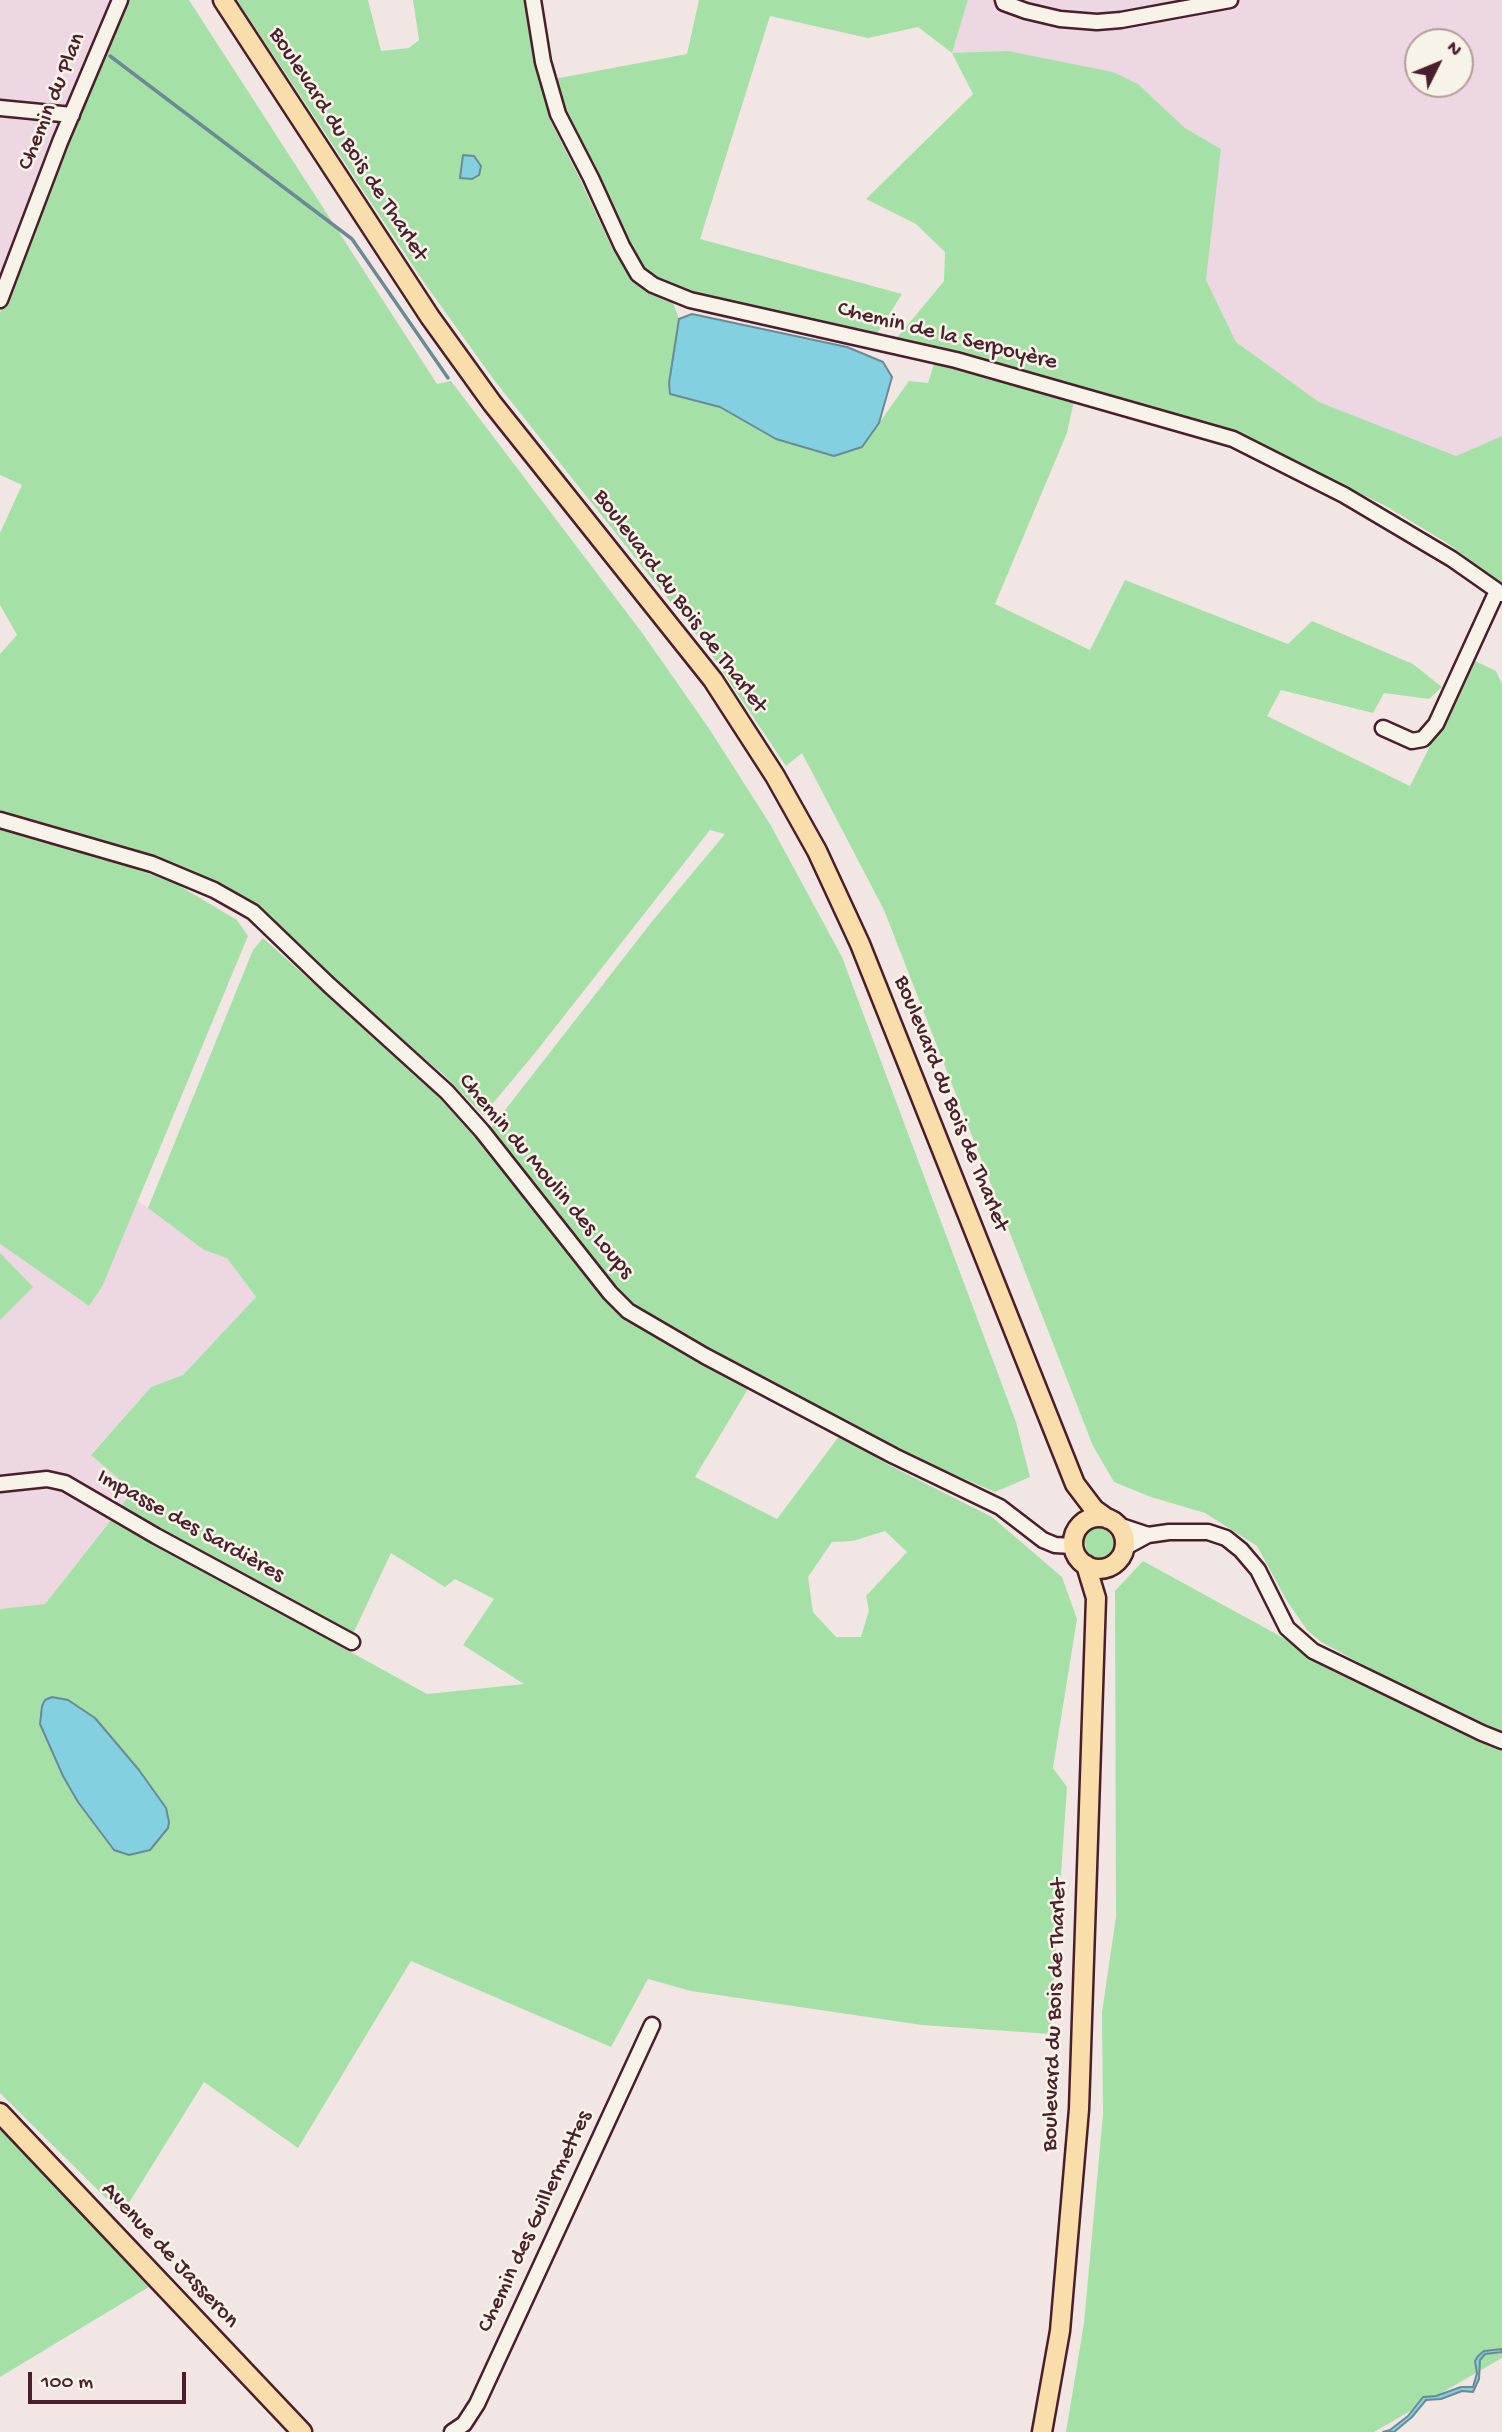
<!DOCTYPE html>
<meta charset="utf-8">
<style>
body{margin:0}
#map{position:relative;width:1502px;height:2432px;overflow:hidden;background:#f2e6e5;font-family:"Gochi Hand",sans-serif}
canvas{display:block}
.north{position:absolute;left:1404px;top:28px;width:70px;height:70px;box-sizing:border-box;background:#f7f3e8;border:2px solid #b29e9c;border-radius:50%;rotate:47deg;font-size:19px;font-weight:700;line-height:28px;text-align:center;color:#4a1f2b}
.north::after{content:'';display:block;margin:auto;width:24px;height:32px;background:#4a1f2b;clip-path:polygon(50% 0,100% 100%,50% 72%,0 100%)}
.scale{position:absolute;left:28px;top:2372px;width:158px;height:32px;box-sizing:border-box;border:4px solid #4a1f2b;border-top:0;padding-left:9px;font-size:21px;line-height:24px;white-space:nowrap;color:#4a1f2b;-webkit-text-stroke:5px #f7f3e8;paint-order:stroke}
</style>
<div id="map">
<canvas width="1502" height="2432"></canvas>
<div class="north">N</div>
<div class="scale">100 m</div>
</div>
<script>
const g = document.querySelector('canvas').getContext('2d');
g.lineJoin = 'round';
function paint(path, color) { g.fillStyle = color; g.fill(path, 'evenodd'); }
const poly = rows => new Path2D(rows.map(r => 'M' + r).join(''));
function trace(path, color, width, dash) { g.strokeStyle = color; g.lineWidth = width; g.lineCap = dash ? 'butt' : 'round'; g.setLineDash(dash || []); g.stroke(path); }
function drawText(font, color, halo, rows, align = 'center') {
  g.font = font + ' "Gochi Hand",sans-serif'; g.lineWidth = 5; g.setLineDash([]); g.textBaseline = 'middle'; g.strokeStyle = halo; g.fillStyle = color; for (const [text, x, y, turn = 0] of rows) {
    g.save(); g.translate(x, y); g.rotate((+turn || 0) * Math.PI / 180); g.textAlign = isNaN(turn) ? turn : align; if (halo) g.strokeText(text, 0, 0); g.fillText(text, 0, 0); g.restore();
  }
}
paint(poly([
 [0,0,128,0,0,313],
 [968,0,1502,0,1502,436,1456,456,1319,402,1236,342,1206,280,1221,149,1185,128,1138,84,952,53],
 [1418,42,1460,42,1460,84,1418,84],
 [137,1200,204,1250,227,1257,256,1297,183,1375,151,1387,91,1454,133,1491,45,1604,0,1609,0,1244,89,1306,102,1287]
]), '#ecd7e2');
paint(poly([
 [128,0,189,0,437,384,451,381,643,634,710,730,770,824,842,957,1016,1422,1030,1477,995,1492,897,1450,626,1305,491,1128,654,919,725,834,710,830,535,1053,483,1115,444,1075,377,1019,267,918,230,892,0,815,0,654,17,635,0,605,0,533,22,485,0,475,0,313],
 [237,0,368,0,381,51,409,48,419,40,413,0,526,0,550,120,580,179,612,248,636,283,673,303,679,319,669,383,670,394,720,407,776,439,862,447,909,381,928,383,935,361,1074,401,1067,433,995,604,1090,650,1125,580,1288,644,1312,621,1413,664,1442,687,1429,699,1384,693,1373,713,1281,690,1267,716,1410,786,1473,660,1496,671,1502,684,1502,1732,1434,1703,1321,1642,1307,1630,1287,1601,1257,1546,1205,1513,1151,1497,1114,1482,1093,1446,884,910,802,753,786,766,707,648,494,380,423,281],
 [699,0,968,0,952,53,1008,51,1113,72,1138,84,1185,128,1221,149,1206,280,1236,342,1319,402,1456,456,1502,436,1502,584,1447,543,1384,505,1221,427,934,346,896,339,944,281,945,252,916,224,866,199,973,94,952,53,918,27,868,38,770,16,700,239,902,294,875,337,685,295,643,273,559,108,554,79,687,54],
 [0,830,130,867,173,882,237,920,248,936,102,1287,89,1306,0,1244],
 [263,938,435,1092,474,1136,595,1285,626,1316,748,1389,695,1477,777,1519,840,1435,887,1464,992,1517,1062,1577,1077,1619,1053,1768,1067,1787,1050,2034,922,2025,691,1991,648,1979,611,2047,411,1961,298,2148,204,2082,122,2214,0,2093,0,1609,45,1604,111,1520,427,1694,524,1684,463,1645,494,1599,455,1579,445,1587,391,1553,352,1636,121,1506,133,1491,91,1455,151,1387,183,1375,256,1297,227,1258,204,1250,148,1208,253,950],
 [885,1531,907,1552,866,1596,869,1610,861,1637,836,1637,813,1612,808,1577,832,1542,853,1541],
 [0,1253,33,1287,0,1320],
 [1094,1525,1103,1525,1116,1543,1113,1552,1102,1560,1088,1557,1083,1534,1085,1530],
 [1143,1561,1289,1641,1325,1663,1502,1748,1502,2358,1374,2432,1066,2432,1084,2323,1103,2114,1102,2012,1116,1917,1115,1591],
 [0,2125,149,2287,0,2377]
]), '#a5e1a7');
const water = poly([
 [463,155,474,156,481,166,479,175,472,179,460,178,463,155],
 [692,314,847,347,883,362,892,377,879,423,862,447,834,456,776,439,720,407,670,394,669,383,679,319,692,314],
 [52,1697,68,1700,95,1718,139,1770,166,1808,169,1822,168,1828,150,1850,129,1855,114,1850,78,1802,63,1776,40,1724,42,1706,45,1700,52,1697],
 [1502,2349,1502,2352,1485,2354,1480,2360,1479,2379,1473,2392,1462,2391,1441,2399,1426,2400,1412,2417,1394,2432,1383,2432,1390,2430,1408,2416,1423,2397,1436,2396,1461,2387,1473,2387,1477,2373,1475,2361,1478,2356,1484,2351,1502,2349]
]);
paint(water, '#82d0e0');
trace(water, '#6c8998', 2);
trace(poly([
 [110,56,352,239,448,378]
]), '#6c8998', 3.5);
const minor = poly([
 [533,0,543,62,558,114,591,178,622,246,638,274,653,285,690,300,956,360,1233,439,1344,495,1452,559,1502,594],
 [1003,0,1004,3,1026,11,1060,19,1097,22,1121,20,1230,0],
 [0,108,72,115],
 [0,300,60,142,120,0],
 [1383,728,1412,741,1423,739,1436,724,1497,591],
 [0,820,152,864,214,890,253,912,329,985,447,1092,482,1131,610,1293,628,1311,705,1356,894,1456,1000,1507,1043,1540,1055,1545,1073,1546],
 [0,1484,47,1479,65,1483,156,1536,352,1642],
 [1118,1525,1148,1535],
 [1124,1548,1148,1535,1169,1532,1208,1532,1226,1538,1241,1550,1258,1570,1287,1628,1313,1651,1482,1733,1502,1741],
 [452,2432,464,2424,477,2404,652,2025]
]);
const major = poly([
 [223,0,430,317,492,403,713,680,775,776,817,851,860,944,1075,1484,1094,1509,1108,1519],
 '1073 1543a26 26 0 1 1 52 0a26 26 0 1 1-52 0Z',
 [0,2113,302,2432],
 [1042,2432,1060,2331,1079,2109,1096,1598,1086,1565]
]);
trace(minor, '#4a1f2b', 19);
trace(major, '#4a1f2b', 23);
trace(minor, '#f7f3e8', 14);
trace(major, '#f9ddab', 18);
drawText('23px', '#4a1f2b', '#f7f3e8', [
 ["Chemin du Plan",53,102,-68],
 ["Boulevard du Bois de Tharlet",347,145,57],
 ["Chemin de la Serpoyère",947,337,14],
 ["Boulevard du Bois de Tharlet",679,602,53],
 ["Boulevard du Bois de Tharlet",950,1104,68],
 ["Chemin du Moulin des Loups",545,1177,50],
 ["Impasse des Sardières",190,1527,29],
 ["Boulevard du Bois de Tharlet",1056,2015,-88],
 ["Chemin des Guillermettes",536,2222,-65],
 ["Avenue de Jasseron",169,2256,47]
]);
</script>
